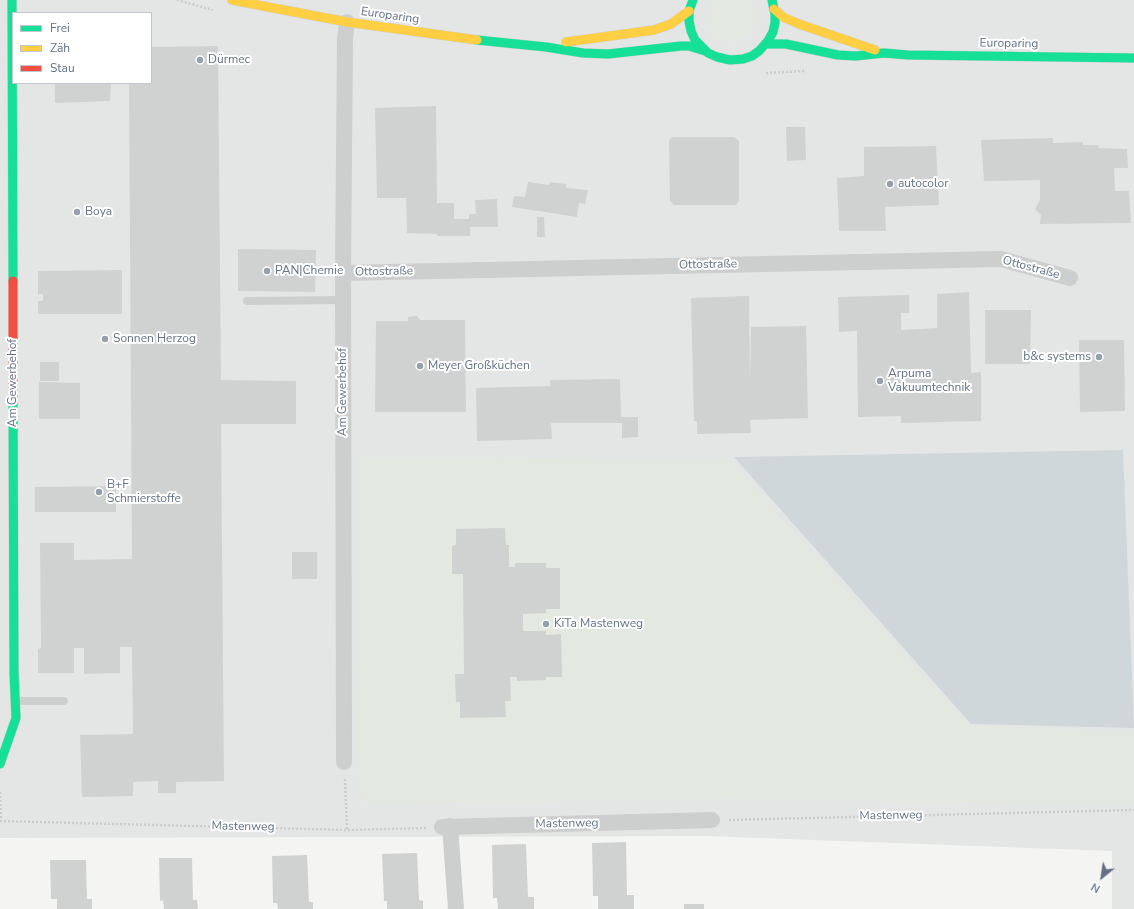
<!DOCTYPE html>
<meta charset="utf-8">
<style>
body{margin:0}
#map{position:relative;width:1134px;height:909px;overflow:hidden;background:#f4f5f2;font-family:"Nunito Sans",sans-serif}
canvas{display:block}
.legend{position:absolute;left:12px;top:12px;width:140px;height:72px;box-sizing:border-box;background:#fff;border:1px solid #c0c7ce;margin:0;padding:5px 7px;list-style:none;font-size:12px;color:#627285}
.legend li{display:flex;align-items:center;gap:8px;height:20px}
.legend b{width:20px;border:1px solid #c0c7ce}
.north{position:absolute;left:1082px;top:857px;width:40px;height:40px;-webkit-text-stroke:3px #fff;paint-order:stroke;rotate:210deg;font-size:11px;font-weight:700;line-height:16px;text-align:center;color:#627285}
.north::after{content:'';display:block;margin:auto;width:14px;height:18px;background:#627285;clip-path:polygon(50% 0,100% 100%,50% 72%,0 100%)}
</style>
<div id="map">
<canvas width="1134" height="909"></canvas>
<ul class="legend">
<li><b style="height:5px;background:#16e098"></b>Frei</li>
<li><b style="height:5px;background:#ffcf43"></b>Zäh</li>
<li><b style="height:5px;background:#f24e42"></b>Stau</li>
</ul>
<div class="north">N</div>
</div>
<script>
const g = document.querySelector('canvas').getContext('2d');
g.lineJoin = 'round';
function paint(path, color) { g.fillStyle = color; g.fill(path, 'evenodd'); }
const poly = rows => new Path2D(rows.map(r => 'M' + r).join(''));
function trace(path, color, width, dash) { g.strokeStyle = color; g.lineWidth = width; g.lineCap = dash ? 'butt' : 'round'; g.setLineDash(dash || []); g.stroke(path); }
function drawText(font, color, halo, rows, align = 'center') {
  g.font = font + ' "Nunito Sans",sans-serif'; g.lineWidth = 4; g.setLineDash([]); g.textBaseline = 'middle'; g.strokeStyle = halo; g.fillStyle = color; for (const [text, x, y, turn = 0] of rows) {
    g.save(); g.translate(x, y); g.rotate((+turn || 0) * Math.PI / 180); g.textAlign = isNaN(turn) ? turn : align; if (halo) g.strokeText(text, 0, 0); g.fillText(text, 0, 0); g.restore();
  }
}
paint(poly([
 [0,0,1134,0,1134,909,1112,909,1112,851,706,836,0,838],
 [13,13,151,13,151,83,13,83]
]), '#e4e6e5');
paint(poly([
 [715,0,748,0,752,5,755,13,755,21,752,29,747,35,739,40,731,41,723,40,716,35,710,29,708,21,708,12,711,5],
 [357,457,726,459,730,462,969,726,1134,732,1134,804,734,799,364,803,356,754]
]), '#e3e8e0');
paint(poly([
 [1123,450,1134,728,971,724,734,457]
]), '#d0d7da');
paint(poly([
 [218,46,221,380,296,381,296,424,221,424,224,781,178,782,176,782,176,793,158,793,158,781,133,782,133,796,82,797,80,735,133,734,132,647,120,647,120,673,84,674,84,648,74,648,74,673,38,673,38,649,41,648,40,543,74,543,74,560,132,559,129,83,151,83,151,47],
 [55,83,111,83,110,101,55,103],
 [436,106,437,203,454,203,454,219,469,219,469,214,476,214,475,200,497,199,498,227,470,227,470,236,437,236,437,234,407,233,406,198,377,198,375,108],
 [786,127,805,127,806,160,787,161],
 [672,137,734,137,739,141,739,201,736,205,674,205,670,201,669,141],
 [1053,138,1053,143,1083,142,1083,145,1099,145,1098,148,1127,149,1128,168,1114,168,1115,191,1129,191,1131,223,1040,224,1041,215,1035,209,1040,200,1040,180,984,181,981,140],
 [936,146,939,205,885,207,886,231,839,231,837,178,864,176,864,147],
 [528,182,549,185,550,182,566,184,566,188,588,190,585,204,579,203,577,217,512,207,514,196,525,197],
 [537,217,544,217,545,237,537,237],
 [238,249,316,250,315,292,238,291],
 [122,270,122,314,38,314,38,301,43,301,43,294,38,294,38,271],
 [969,292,971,373,981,372,981,421,901,423,901,416,858,417,857,331,839,332,838,297,909,295,909,313,901,313,901,330,937,328,937,294],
 [749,296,750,383,751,327,806,326,808,418,750,420,751,433,697,434,697,421,694,421,691,298],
 [985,310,1031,310,1030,364,985,364],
 [417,316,420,320,465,320,466,412,375,412,376,321,408,321,408,317],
 [1079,340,1124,340,1125,411,1080,412],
 [40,362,59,362,59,381,40,381],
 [620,379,621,417,638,417,638,437,622,438,622,423,551,423,552,439,477,441,476,388,550,386,550,380],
 [39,382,80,383,80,419,39,419],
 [116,486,116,512,35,512,35,487],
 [505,528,506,545,509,545,509,567,515,567,515,563,546,563,546,568,560,568,560,609,546,609,546,613,523,614,523,631,546,631,546,635,561,634,562,677,546,677,546,680,517,681,517,677,510,677,511,701,505,701,506,717,460,718,460,702,456,702,455,674,464,674,463,574,452,574,452,546,456,545,456,529],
 [292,552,317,552,317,579,292,579],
 [626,842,627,895,634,895,634,909,598,909,598,896,593,896,592,843],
 [526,844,528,897,534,897,534,909,498,909,497,898,493,898,492,845],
 [417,853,419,900,423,901,423,909,387,909,387,901,384,901,382,854],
 [307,855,309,902,313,902,313,909,278,909,277,903,273,903,272,856],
 [159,858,192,858,193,900,197,900,198,909,164,909,163,900,160,901],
 [50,860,86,860,87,899,92,899,92,909,57,909,57,899,51,899],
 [684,904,704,904,704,909,684,909]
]), '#d0d2d2');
const fast = poly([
 [12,0,13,281],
 [693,0,689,11,689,21,691,31,695,40,708,53,717,57,730,60,743,59,752,56,759,51,768,41,773,32,775,23,775,14,772,0],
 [477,40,546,47,583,53,608,54,681,46,689,46,705,51],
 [766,44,786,44,838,55,856,56,884,53,908,55,1134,58],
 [0,764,16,718,14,673,13,395]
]);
const slow = poly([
 [232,0,347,22,477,40],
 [774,9,783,17,799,24,875,50],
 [566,42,654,30,671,24,689,11]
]);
const jam = poly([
 [13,281,13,395]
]);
trace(fast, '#d2d3d3', 10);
trace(slow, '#d2d3d3', 10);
trace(jam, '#d2d3d3', 10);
trace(poly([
 [177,0,213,10],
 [766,73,805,71],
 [345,779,347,830],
 [0,792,1,821],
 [729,820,1134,810],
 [0,821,347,830,426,828]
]), '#cbcbcc', 2.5, [2, 2]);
trace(poly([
 [247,301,343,300],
 [16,701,64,701]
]), '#cdcfcf', 8);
trace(poly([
 [343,273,1001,259,1070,278],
 [344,762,343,273,345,39,347,22],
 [450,826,456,909],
 [442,827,712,820]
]), '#cdcfcf', 16);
trace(fast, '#16e098', 9);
trace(slow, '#ffcf43', 9);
trace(jam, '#f24e42', 9);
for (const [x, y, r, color] of [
 [200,60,4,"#95a0ab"],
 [890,184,4,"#95a0ab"],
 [77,212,4,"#95a0ab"],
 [267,271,4,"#95a0ab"],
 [105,339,4,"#95a0ab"],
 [1099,357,4,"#95a0ab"],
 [420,366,4,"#95a0ab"],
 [880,381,4,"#95a0ab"],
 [99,492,4,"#95a0ab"],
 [546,624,4,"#95a0ab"]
]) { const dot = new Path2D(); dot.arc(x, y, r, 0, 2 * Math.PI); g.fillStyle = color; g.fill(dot); trace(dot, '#fff', 1.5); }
drawText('12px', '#627285', '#fff', [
 ["Europaring",390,16,8],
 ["Europaring",1009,44,1],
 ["Ottostraße",708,265,-1],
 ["Ottostraße",1031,268,15],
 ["Ottostraße",384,272,-1],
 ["Am Gewerbehof",13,383,-90],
 ["Am Gewerbehof",343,392,-90],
 ["Mastenweg",891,816,-1],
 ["Mastenweg",567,824,-1],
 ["Mastenweg",243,827,1]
]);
drawText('12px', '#627285', '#fff', [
 ["Dürmec",208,60],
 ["autocolor",898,184],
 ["Boya",85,212],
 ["PAN|Chemie",275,271],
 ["Sonnen Herzog",113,339],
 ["b&c systems",1091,357,"right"],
 ["Meyer Großküchen",428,366],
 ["Arpuma",888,374],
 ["Vakuumtechnik",888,388],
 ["B+F",107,485],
 ["Schmierstoffe",107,499],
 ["KiTa Mastenweg",554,624]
], 'left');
</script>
